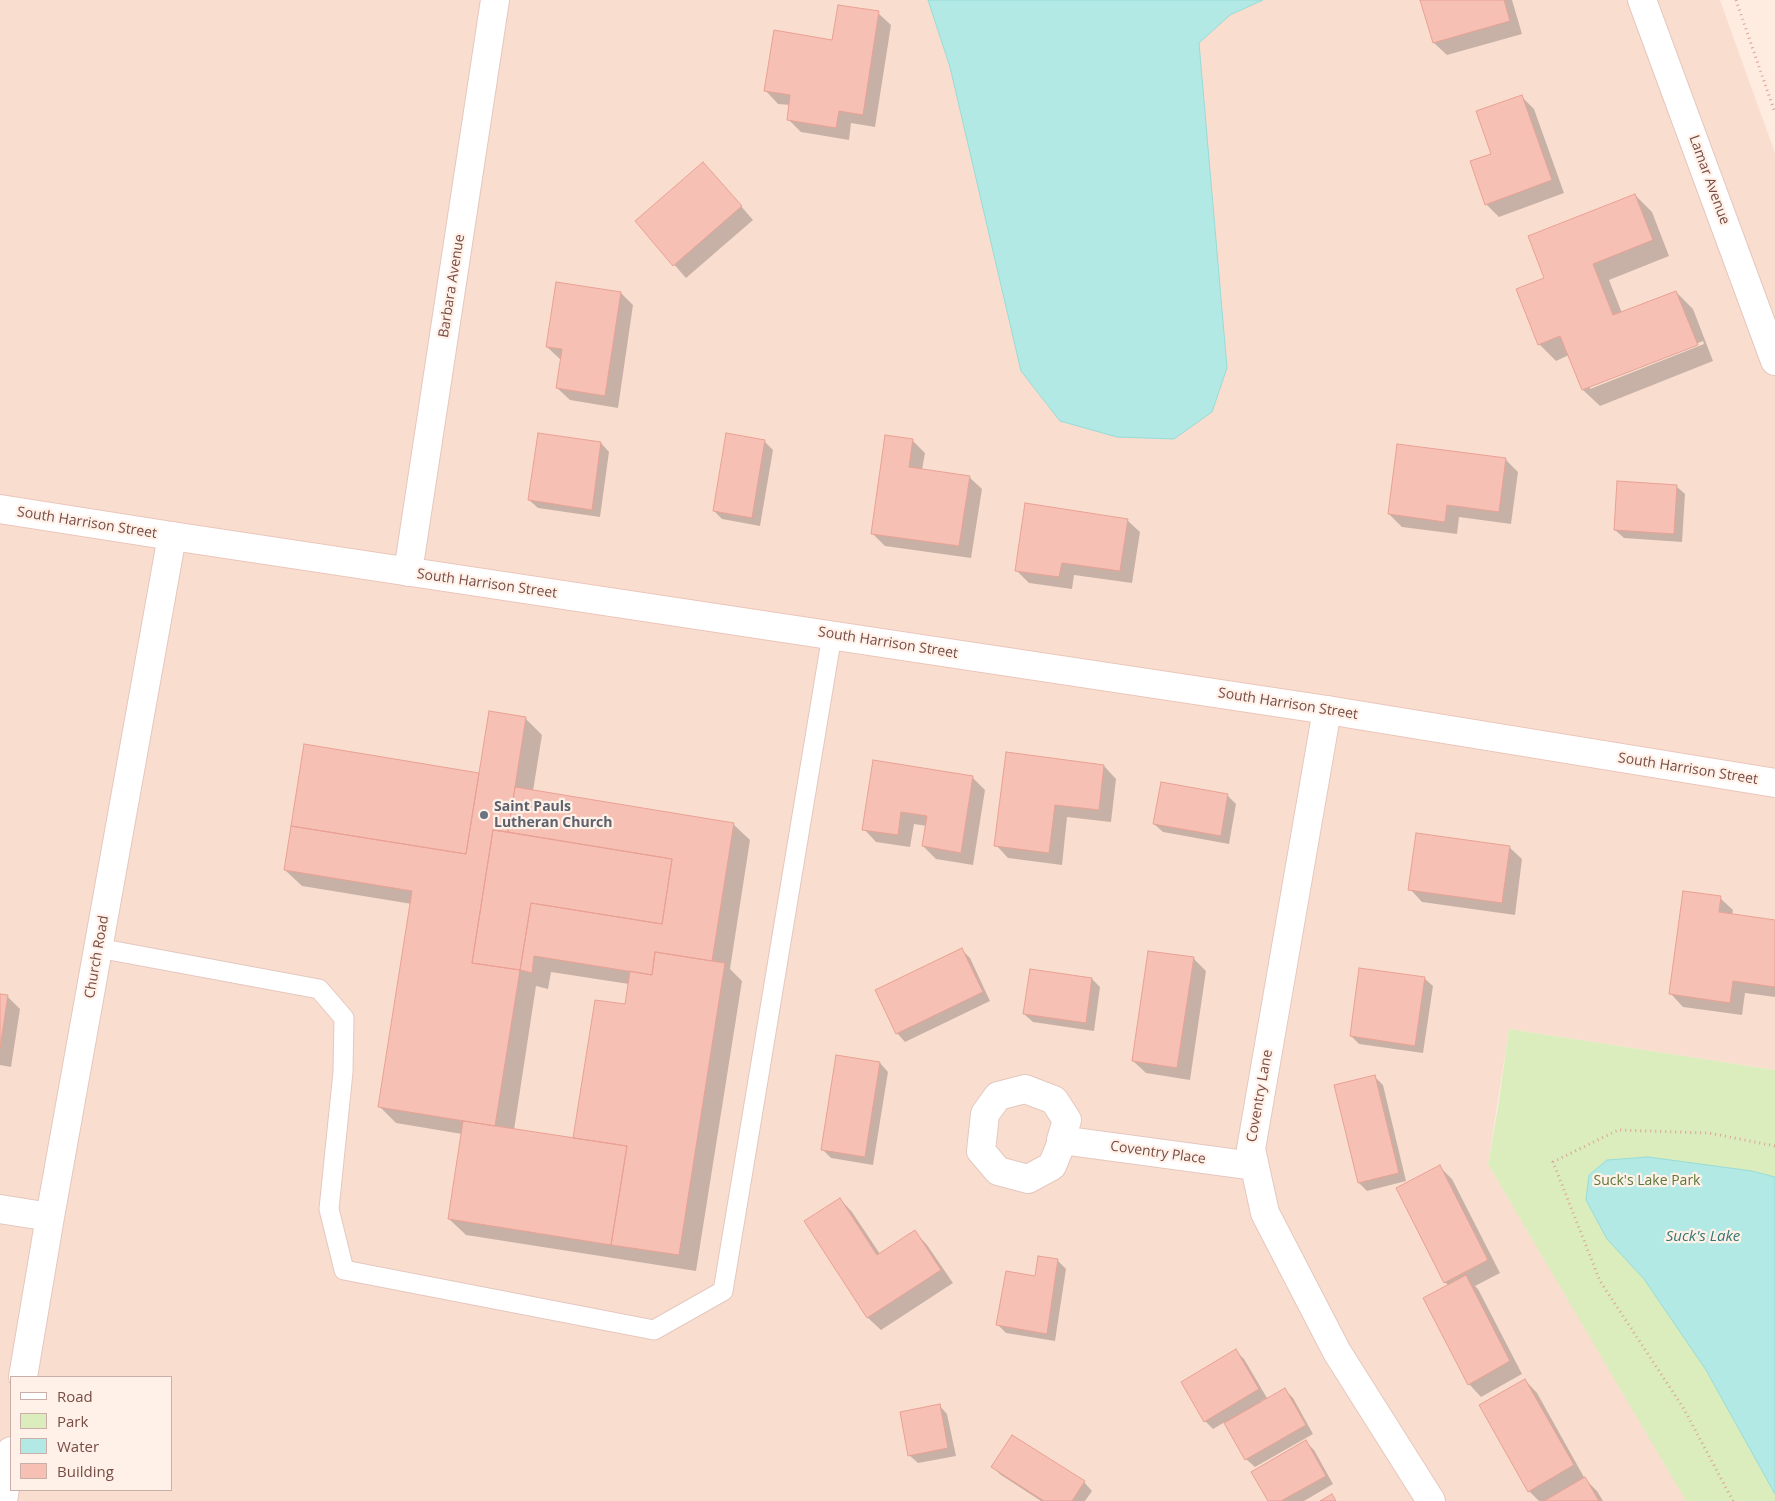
<!DOCTYPE html>
<style>
body{margin:0}
#map{position:relative;width:1775px;height:1501px;overflow:hidden;background:#feece0;font-family:"Open Sans",sans-serif}
canvas{display:block}
.legend{position:absolute;left:10px;top:1376px;width:162px;height:115px;box-sizing:border-box;background:#fff1e8;border:1px solid #c9afa7;margin:0;padding:6px 9px;list-style:none;font-size:15px;color:#774c45}
.legend li{display:flex;align-items:center;gap:10px;height:25px}
.legend b{width:25px;border:1px solid #c9afa7}
</style>
<div id="map">
<canvas width="1775" height="1501"></canvas>
<ul class="legend">
<li><b style="height:6px;background:#fff"></b>Road</li>
<li><b style="height:14px;background:#dbedbd"></b>Park</li>
<li><b style="height:14px;background:#b3e9e5"></b>Water</li>
<li><b style="height:14px;background:#f6c0b5"></b>Building</li>
</ul>
</div>
<script>
const g = document.querySelector('canvas').getContext('2d');
g.lineJoin = 'round';
function paint(path, color) { g.fillStyle = color; g.fill(path, 'evenodd'); }
const poly = rows => new Path2D(rows.map(r => 'M' + r).join(''));
function trace(path, color, width, dash) { g.strokeStyle = color; g.lineWidth = width; g.lineCap = dash ? 'butt' : 'round'; g.setLineDash(dash || []); g.stroke(path); }
function drawText(font, color, halo, rows, align = 'center') {
  g.font = font + ' "Open Sans",sans-serif'; g.lineWidth = 4.5; g.setLineDash([]); g.textBaseline = 'middle'; g.strokeStyle = halo; g.fillStyle = color; for (const [text, x, y, turn = 0] of rows) {
    g.save(); g.translate(x, y); g.rotate((+turn || 0) * Math.PI / 180); g.textAlign = isNaN(turn) ? turn : align; if (halo) g.strokeText(text, 0, 0); g.fillText(text, 0, 0); g.restore();
  }
}
paint(poly([
 [0,0,1720,0,1775,153,1775,1070,1509,1029,1488,1164,1689,1501,0,1501],
 [11,1377,171,1377,171,1490,11,1490]
]), '#f9ded0');
paint(poly([
 [1509,1029,1775,1070,1775,1501,1686,1501,1488,1164,1498,1107]
]), '#dbedbd');
const water = poly([
 [928,0,1263,0,1230,15,1199,43,1227,368,1212,412,1174,439,1117,437,1060,421,1021,371,950,67,928,0],
 [1648,1157,1752,1171,1775,1177,1775,1494,1706,1370,1644,1279,1607,1239,1586,1200,1589,1175,1607,1160,1648,1157]
]);
paint(water, '#b3e9e5');
trace(water, '#98dcd7', 1);
paint(poly([
 [1422,0,1512,0,1522,34,1447,55,1434,43],
 [878,13,891,25,875,127,851,123,849,140,801,132,788,119,790,105,778,104,766,91,833,41],
 [1521,96,1534,109,1564,193,1499,217,1486,204,1493,154],
 [715,176,753,220,686,278,636,221],
 [1635,195,1652,212,1669,256,1609,280,1622,313,1676,292,1693,309,1713,361,1600,406,1583,390,1569,355,1556,361,1539,344,1545,278],
 [1703,341,1704,344,1590,389,1590,386],
 [621,293,633,305,618,408,570,400,557,388,561,360,547,347],
 [727,435,765,442,773,450,760,526,722,519,714,511],
 [912,440,925,453,922,470,969,477,982,489,971,558,885,546,872,533],
 [601,443,609,452,600,517,538,508,529,500],
 [1506,460,1518,472,1511,524,1459,517,1457,534,1402,527,1389,514],
 [1676,486,1685,494,1682,542,1624,538,1615,530],
 [1127,520,1140,532,1132,583,1074,575,1072,589,1029,583,1016,570],
 [525,718,542,735,533,791,733,824,750,840,730,969,742,981,696,1271,466,1235,449,1219,462,1134,396,1123,380,1107,412,904,302,886,285,870,305,746,480,774],
 [551,972,629,984,626,1006,574,1139,514,1130,536,986,548,989],
 [1104,766,1116,779,1111,822,1067,817,1062,865,1008,858,996,845],
 [972,777,985,790,973,865,936,859,923,846,927,826,914,824,910,847,876,842,864,829],
 [1162,783,1228,796,1236,804,1229,844,1163,832,1154,824],
 [1509,847,1522,859,1515,915,1422,902,1410,889],
 [1720,898,1733,910,1732,916,1775,921,1775,997,1745,993,1742,1015,1683,1007,1671,994],
 [962,950,970,958,990,1001,905,1042,897,1033],
 [1193,958,1206,971,1190,1080,1146,1073,1133,1061],
 [1031,971,1092,979,1100,987,1094,1031,1033,1022,1024,1014],
 [1424,978,1433,986,1423,1053,1359,1044,1351,1036],
 [0,995,7,996,20,1009,11,1067,0,1065],
 [880,1063,888,1072,873,1165,831,1158,823,1150],
 [1374,1076,1383,1085,1406,1181,1367,1191,1359,1183],
 [1440,1167,1452,1179,1500,1273,1475,1286,1478,1289,1522,1374,1481,1397,1469,1384,1448,1285,1445,1282],
 [840,1199,852,1212,880,1254,915,1232,927,1245,953,1283,881,1330,868,1318,806,1222],
 [1058,1261,1066,1269,1055,1341,1006,1333,998,1325,1036,1277],
 [1236,1351,1244,1359,1267,1398,1261,1401,1262,1403,1285,1390,1293,1398,1313,1434,1255,1467,1246,1459,1225,1422,1213,1429,1205,1421],
 [1525,1380,1537,1393,1585,1479,1597,1491,1603,1501,1539,1501,1529,1491],
 [939,1405,947,1414,956,1456,918,1463,909,1455],
 [1306,1442,1314,1450,1333,1484,1304,1501,1269,1501],
 [992,1467,1084,1482,1092,1491,1085,1501,1041,1501,1001,1475]
]), '#0003');
const building = poly([
 [1420,0,1504,0,1510,21,1433,43,1420,0],
 [838,5,879,11,863,115,839,111,836,128,787,120,790,95,764,91,774,30,832,40,838,5],
 [1522,95,1552,180,1485,205,1470,161,1491,154,1476,111,1522,95],
 [703,162,742,206,673,266,635,221,703,162],
 [1635,194,1653,240,1593,264,1613,315,1676,291,1698,345,1582,390,1560,336,1538,345,1516,289,1544,278,1528,236,1635,194],
 [556,282,621,292,605,396,556,388,562,349,546,347,556,282],
 [538,433,601,442,592,510,528,500,538,433],
 [726,433,765,440,752,518,713,511,726,433],
 [885,435,913,439,909,467,970,476,959,546,871,534,885,435],
 [1397,444,1506,458,1499,512,1447,505,1445,522,1388,514,1397,444],
 [1617,481,1677,485,1674,534,1614,530,1617,481],
 [1025,503,1128,519,1120,571,1062,563,1059,577,1015,571,1025,503],
 [489,711,526,717,508,832,493,830,472,963,520,970,495,1126,378,1107,412,891,284,870,291,826,466,854,489,711],
 [304,744,479,773,466,854,291,826,304,744],
 [1006,752,1104,765,1099,810,1055,805,1049,853,994,846,1006,752],
 [873,760,973,776,961,853,922,846,927,816,901,812,898,835,862,830,873,760],
 [1161,782,1228,794,1221,836,1153,824,1161,782],
 [515,787,734,823,712,961,655,952,652,975,534,956,532,973,520,970,531,903,662,924,672,859,508,832,515,787],
 [493,830,672,859,662,924,531,903,520,970,472,963,493,830],
 [1416,833,1510,846,1502,903,1408,890,1416,833],
 [1683,891,1721,896,1719,912,1775,920,1775,987,1733,981,1730,1003,1669,994,1683,891],
 [962,948,983,992,896,1034,875,990,962,948],
 [1148,951,1194,957,1177,1068,1132,1061,1148,951],
 [655,952,725,963,679,1255,611,1245,627,1146,573,1138,595,1000,625,1004,630,971,652,975,655,952],
 [1359,968,1425,977,1415,1046,1350,1036,1359,968],
 [1030,969,1092,978,1086,1023,1023,1014,1030,969],
 [0,994,8,995,0,1048,0,994],
 [836,1055,880,1062,865,1157,821,1150,836,1055],
 [1375,1075,1399,1173,1358,1183,1334,1085,1375,1075],
 [463,1121,627,1146,611,1245,448,1219,463,1121],
 [1440,1165,1488,1260,1444,1283,1396,1188,1440,1165],
 [840,1198,877,1255,915,1230,941,1270,867,1318,804,1221,840,1198],
 [1038,1256,1058,1259,1047,1334,996,1325,1006,1271,1035,1276,1038,1256],
 [1466,1275,1510,1361,1468,1385,1423,1298,1466,1275],
 [1236,1349,1259,1389,1204,1422,1181,1382,1236,1349],
 [1525,1379,1574,1465,1528,1492,1479,1405,1525,1379],
 [1285,1388,1306,1425,1245,1460,1224,1423,1285,1388],
 [940,1404,948,1448,908,1456,900,1412,940,1404],
 [1012,1435,1085,1481,1072,1501,1044,1501,991,1467,1012,1435],
 [1306,1440,1326,1476,1281,1501,1268,1501,1251,1472,1306,1440],
 [1585,1477,1599,1501,1544,1501,1585,1477],
 [1332,1494,1336,1501,1320,1501,1332,1494]
]);
paint(building, '#f6c0b5');
trace(building, '#eaa194', 1);
const lane = poly([
 [98,948,319,989,344,1018,343,1072,329,1209,344,1270,654,1330,723,1291,832,635]
]);
const street = poly([
 [1642,0,1775,361],
 [408,572,495,0],
 [1327,710,1251,1149,1265,1213,1337,1352,1431,1501],
 [1025,1089,1054,1100,1067,1120,1061,1140,1061,1144,1052,1166,1028,1179,998,1171,981,1151,985,1114,998,1096,1025,1089],
 [1061,1140,1254,1166],
 [0,1209,50,1217],
 [23,1377,50,1217,172,536],
 [3,1501,11,1451]
]);
const secondary = poly([
 [0,509,172,536,1327,710,1775,783]
]);
trace(lane, '#e5c7be', 21);
trace(street, '#e5c7be', 30);
trace(secondary, '#ebc6ba', 30);
trace(poly([
 [1736,0,1775,113],
 [1733,1501,1684,1409,1600,1281,1553,1162,1618,1130,1709,1133,1775,1146]
]), '#dba398', 3, [1, 4]);
trace(lane, '#fff', 19);
trace(street, '#fff', 28);
trace(secondary, '#fff', 28);
for (const [x, y, r, color] of [
 [484,815,5,"#6b7280"]
]) { const dot = new Path2D(); dot.arc(x, y, r, 0, 2 * Math.PI); g.fillStyle = color; g.fill(dot); trace(dot, '#fff1e8', 2); }
drawText('14px', '#774c45', '#fff1e8', [
 ["Lamar Avenue",1709,180,70],
 ["Barbara Avenue",452,286,-81],
 ["South Harrison Street",87,523,9],
 ["South Harrison Street",487,584,8],
 ["South Harrison Street",888,643,9],
 ["South Harrison Street",1288,704,9],
 ["South Harrison Street",1688,769,9],
 ["Church Road",97,957,-80],
 ["Coventry Lane",1260,1096,-80],
 ["Coventry Place",1158,1153,8]
]);
drawText('bold 14px', '#5b616d', '#fff1e8', [
 ["Saint Pauls",494,807],
 ["Lutheran Church",494,823]
], 'left');
drawText('14px', '#5a783a', '#fff1e8', [
 ["Suck's Lake Park",1647,1181]
]);
drawText('italic 15px', '#357773', '#fff1e8', [
 ["Suck's Lake",1703,1237]
]);
</script>
